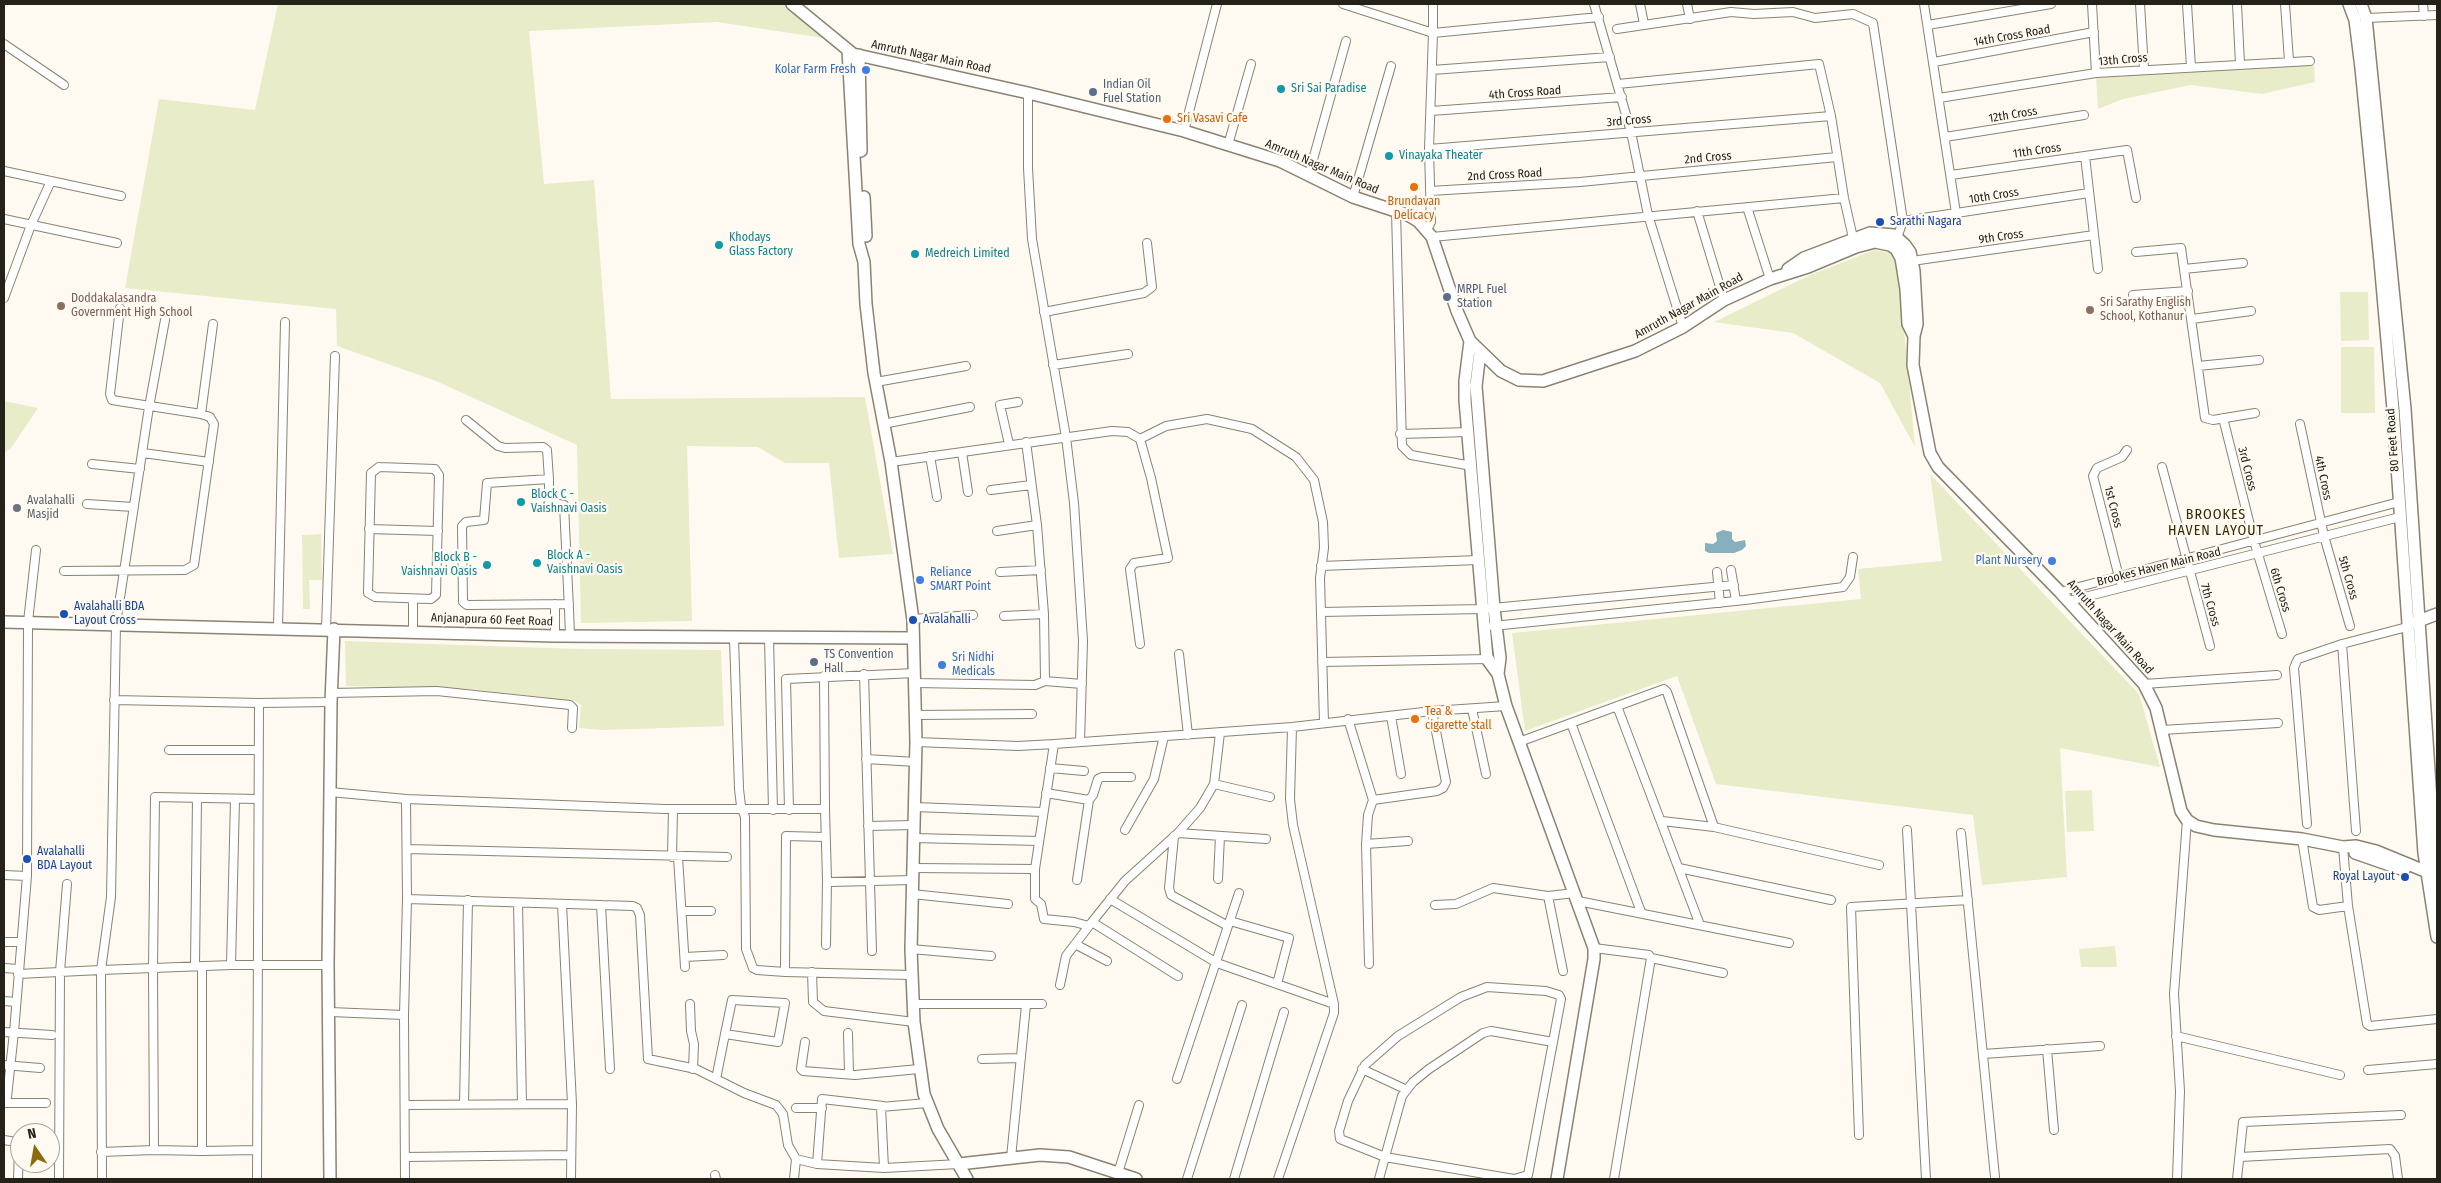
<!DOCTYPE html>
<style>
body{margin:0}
#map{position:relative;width:2441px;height:1183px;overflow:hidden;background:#fefaf2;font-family:"Fira Sans Condensed",sans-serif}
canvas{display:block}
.frame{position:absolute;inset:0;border:5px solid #25221a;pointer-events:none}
.north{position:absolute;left:10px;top:1123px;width:50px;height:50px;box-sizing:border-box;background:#fefaf2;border:1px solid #a7a49c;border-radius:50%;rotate:348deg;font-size:14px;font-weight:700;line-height:20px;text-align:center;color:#25221a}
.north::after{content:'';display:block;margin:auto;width:18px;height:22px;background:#8c6a0c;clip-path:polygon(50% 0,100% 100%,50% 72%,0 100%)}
</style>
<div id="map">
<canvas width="2441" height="1183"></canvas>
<div class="frame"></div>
<div class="north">N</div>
</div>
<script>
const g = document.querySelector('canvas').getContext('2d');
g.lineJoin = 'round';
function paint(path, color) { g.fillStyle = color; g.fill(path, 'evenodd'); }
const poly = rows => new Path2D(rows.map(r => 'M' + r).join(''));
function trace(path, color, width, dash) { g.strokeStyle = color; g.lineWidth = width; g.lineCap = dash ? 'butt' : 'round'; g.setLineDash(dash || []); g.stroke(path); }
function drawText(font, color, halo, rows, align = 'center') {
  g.font = font + ' "Fira Sans Condensed",sans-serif'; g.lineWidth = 4.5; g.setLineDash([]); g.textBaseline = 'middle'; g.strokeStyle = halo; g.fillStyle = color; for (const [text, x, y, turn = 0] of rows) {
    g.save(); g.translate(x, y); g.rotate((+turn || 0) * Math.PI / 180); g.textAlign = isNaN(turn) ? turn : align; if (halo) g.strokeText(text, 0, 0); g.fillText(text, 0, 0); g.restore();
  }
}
paint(poly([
 [278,4,784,4,830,39,717,22,529,31,544,184,594,180,611,399,865,397,893,554,839,558,829,463,785,463,758,447,687,446,692,621,581,623,577,445,436,381,337,346,336,309,125,288,159,99,255,110],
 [2314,65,2315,82,2262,94,2191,85,2123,99,2098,109,2096,76],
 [1874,250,1889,252,1898,264,1915,447,1880,383,1793,333,1714,322,1810,275],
 [2340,292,2368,292,2369,340,2341,341],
 [2341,347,2374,347,2375,413,2341,413],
 [4,401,38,408,11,448,4,453],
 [1930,474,2139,694,2160,767,2060,748,2067,877,1982,885,1973,815,1716,784,1677,676,1525,731,1512,633,1861,599,1858,569,1942,561],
 [321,534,322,580,309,580,310,609,303,609,302,535],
 [345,641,579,649,721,650,724,726,604,730,579,728,581,705,575,701,471,689,346,686],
 [2092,790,2094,831,2067,832,2065,791],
 [2115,946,2117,967,2081,967,2079,949]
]), '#e9ecc8');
paint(poly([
 [1723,530,1732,532,1732,539,1735,542,1745,540,1746,546,1742,550,1734,553,1709,553,1705,551,1705,543,1713,544,1717,541,1716,533]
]), '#86b0bd');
const street = poly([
 [1343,4,1433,33,1429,149,1431,222,1427,230],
 [1433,4,1433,33,1599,17],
 [1594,4,1631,132,1648,215,1683,327],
 [1640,4,1644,24],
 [1687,4,1690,19],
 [1924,4,1956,213],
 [2092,4,2096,73],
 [2140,4,2144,69],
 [2187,4,2191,67],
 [2237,4,2240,64],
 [2285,4,2289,61],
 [2423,4,2424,16],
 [2366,18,2437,15],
 [1928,25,2051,4],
 [1617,29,1731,12,1754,14,1793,12,1815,18,1853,14,1873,23,1903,221,1896,241],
 [4,44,64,85],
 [1934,62,2094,32],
 [1432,70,1610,57],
 [1618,84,1819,64,1831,116,1844,198,1853,238],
 [1028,93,1028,168,1032,239,1066,437,1074,503,1083,641,1080,742],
 [1939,98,2096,73,2310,61],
 [1431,111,1622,97],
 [1184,131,1217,4],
 [1945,137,2084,115],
 [1228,145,1251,64],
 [1429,149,1831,116],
 [2085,156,2098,269],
 [4,171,121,196],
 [1309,174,1346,41],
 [1951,175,2127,150,2136,198],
 [1430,191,1580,182,1837,157],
 [1353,197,1391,66],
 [1747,207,1770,279],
 [1396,211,1402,446,1411,455,1472,466],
 [1697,211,1724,300],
 [4,219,117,243],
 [1903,221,2089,193],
 [1432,237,1844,198],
 [2136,252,2181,248,2205,418,2213,420,2255,413],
 [1912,261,2094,235],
 [2184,269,2243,263],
 [2133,295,2188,291],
 [4,298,31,225,51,181],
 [1044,312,1144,293,1152,287,1147,243],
 [2192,319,2251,311],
 [1053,365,1128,354],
 [2198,366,2259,360],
 [876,382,966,366],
 [201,414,213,324],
 [2223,418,2254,541,2282,634],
 [466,420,498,446,505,448,543,447,547,450,549,479],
 [883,424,970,407],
 [2300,424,2324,536,2350,626],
 [1400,434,1469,432],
 [1140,439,1166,426,1207,419,1252,429,1296,457,1314,480,1323,522,1324,548,1320,578,1324,723],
 [1009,444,1000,405,1018,402],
 [962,452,968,492],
 [143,453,209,462],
 [930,456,937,497],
 [891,462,1112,431,1128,432,1140,439,1151,478,1168,558,1134,563,1130,569,1140,644],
 [92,464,140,469],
 [379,467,435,469,439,475,436,595,431,599,375,597,368,593,371,473,379,467],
 [2162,467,2210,646],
 [991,490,1031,485],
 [87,504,133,507],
 [369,529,438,531],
 [997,531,1037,525],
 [1321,566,1478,560],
 [1731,570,1736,601],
 [64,571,185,570,194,565,214,424,210,417,201,414,112,400,110,394,120,308],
 [1000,572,1041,570],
 [1717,572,1720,603],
 [2120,581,2093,476,2097,468,2122,457,2127,450],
 [2060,592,2399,502],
 [2069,601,2400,517],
 [555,604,555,636],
 [569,604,467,605,463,602,462,526,466,522,484,520,487,483,549,479,549,502,564,505,569,609,570,636],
 [1321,612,1482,609,1734,585],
 [1004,616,1044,614],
 [912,619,973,615],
 [1493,626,1745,600,1843,587,1850,577,1853,557],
 [278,627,285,322],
 [326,629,335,356],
 [413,631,413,600],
 [734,638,739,789,741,806,745,817,746,949,753,968,757,970,785,972],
 [769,638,773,810],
 [2342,644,2356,831],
 [1179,654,1188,735],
 [1322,662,1490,659],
 [864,674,872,951],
 [824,676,825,809],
 [1045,681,1082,684],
 [915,683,1035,685,1045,681,1044,614,1037,525,1026,442],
 [2144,684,2277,675],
 [331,693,437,691,570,705,573,708,572,728],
 [114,700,259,703,331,702],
 [1617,706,1700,925],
 [1472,709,1486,774],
 [916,715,1032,714],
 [1391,716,1401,774],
 [1348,719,1373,800,1368,815,1366,844,1369,964],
 [1571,723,1641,912],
 [2162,730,2278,723],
 [916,742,1018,746,1054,744,1292,727,1432,711,1506,706],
 [1519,742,1664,689,1667,692,1714,827],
 [1054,744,1035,869,1035,899,1041,904,1044,919,1074,922,1089,926],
 [169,750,259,750],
 [866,759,916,762],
 [1050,768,1084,771],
 [1214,784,1270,797],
 [330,792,406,799,407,899,633,906,637,908,640,915,648,1059,696,1069,744,1093,776,1105,783,1114,788,1145,796,1159,817,1164,884,1168,959,1164],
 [1046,793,1089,800,1077,880],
 [406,799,665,809,825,809,827,880,830,882,913,880],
 [1089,800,1093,795,1098,779,1102,777,1131,777],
 [1373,800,1437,791,1443,788,1446,782,1432,711],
 [915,807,1043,812],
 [789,810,786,679,915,673],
 [1662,821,1714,827,1879,865],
 [2307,824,2294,668,2296,663,2298,659,2342,644,2407,627],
 [868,826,914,825],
 [1125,830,1154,779,1164,736],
 [1907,830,1926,1179],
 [1178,833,1266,839],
 [1961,833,1995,1177],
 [1174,836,1169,888,1171,895,1228,926],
 [825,837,786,836,785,972,911,975],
 [913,838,1039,841],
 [2302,839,2313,907,2319,910,2348,906],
 [1366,844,1408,841],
 [2343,847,2348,906,2367,1024,2370,1026,2437,1019],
 [407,849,727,857],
 [672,857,673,809],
 [678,857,685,967],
 [913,868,1035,869],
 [1679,868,1831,900],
 [4,875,27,876],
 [1218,879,1220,836],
 [912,894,1008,904],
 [1548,896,1563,971],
 [1110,899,1217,963,1334,1004],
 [1578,901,1789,943],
 [518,903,522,1104],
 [562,904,572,1104,571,1179],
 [601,905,610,1069],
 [1435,905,1456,904,1493,888,1548,896,1575,893],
 [683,911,711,911],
 [1230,921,1289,938,1277,984],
 [1092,922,1178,976],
 [4,942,20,942],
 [1075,944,1107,961],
 [826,945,827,880],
 [1594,948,1649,955,1651,958,1614,1179],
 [911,949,991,956],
 [685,957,723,955],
 [1651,958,1723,973],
 [231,965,235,799],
 [195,966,197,798],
 [202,966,202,1151,257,1150],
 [4,968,18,969],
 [812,972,813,1002,824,1011,914,1022],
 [18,974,101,970,111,897,116,624,149,407,165,320],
 [1060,985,1066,956,1092,922,1125,881,1178,833,1200,808,1214,784,1220,733],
 [4,1001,16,1002],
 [690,1004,691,1031,694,1044,693,1069],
 [913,1004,1042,1004],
 [330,1012,404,1015],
 [4,1032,52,1035],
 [848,1033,849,1074],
 [2176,1036,2340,1075],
 [805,1042,801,1069,803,1071,855,1075,919,1069],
 [2047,1049,2054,1130],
 [1983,1054,2100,1046],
 [982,1059,1021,1058],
 [4,1065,40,1068],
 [1362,1069,1407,1090],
 [2368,1070,2437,1064],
 [716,1079,725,1034,732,1000,785,1003,778,1042,725,1034],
 [1177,1079,1239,893],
 [4,1101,7,1097,14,1032,27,876,28,622,36,550],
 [4,1103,46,1103],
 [464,1104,468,900],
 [405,1105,572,1104],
 [796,1108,822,1108],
 [1859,1135,1851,907,1968,900],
 [4,1140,16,1142,19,1147,18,1179],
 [202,1151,154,1150,153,968,155,797,258,799],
 [101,1152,154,1150],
 [405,1157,571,1155],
 [2240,1157,2390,1149,2395,1156,2398,1179],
 [1011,1158,1026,1005],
 [817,1164,822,1099,883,1106],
 [884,1168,881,1107,927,1103],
 [1118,1173,1139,1105],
 [715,1175,716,1179],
 [59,1179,60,972,67,884],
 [102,1179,101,970,231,965,328,965],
 [257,1179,259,703],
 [405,1179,404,1015,407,899],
 [794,1179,796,1159],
 [1187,1179,1242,1005],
 [1234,1179,1284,1012],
 [1278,1179,1334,1013,1334,1004,1293,825,1290,799,1292,727],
 [1379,1179,1385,1157,1402,1096,1413,1082,1429,1069,1483,1033,1491,1031,1553,1042,1528,1175,1514,1179,1385,1157,1340,1139,1339,1131,1348,1101,1365,1065,1398,1036,1461,997,1487,987,1546,991,1559,995,1561,999,1553,1042],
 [2177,1179,2180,1091,2174,994,2187,820],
 [2237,1179,2243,1122,2401,1115]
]);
const secondary = poly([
 [792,4,853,54,1028,93,1184,131,1280,161,1353,197,1408,215,1418,221,1432,237,1457,311,1470,341,1501,371,1519,380,1543,381,1635,351,1683,327,1724,300,1770,279,1808,267,1856,247,1875,242,1890,245,1896,249,1901,258,1906,289,1908,324,1914,336],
 [2349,4,2355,20,2361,68,2380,261,2393,409,2424,853,2437,937],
 [2361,4,2366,18,2405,409,2437,891],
 [848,50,859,244,864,262,866,304,874,373,891,462,913,620,916,742,911,949,914,1022,924,1094,938,1129,967,1179],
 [859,55,861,151],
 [864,197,866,236],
 [1788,269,1804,258,1870,233,1894,235,1905,245,1910,252,1914,271,1917,324,1914,336,1913,365,1930,453,1938,467,2060,592,2144,684,2156,708,2181,811,2187,820,2196,826,2214,830,2302,839,2343,847,2356,846,2376,851,2437,876],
 [1470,341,1465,381,1465,400,1487,659,1498,674,1506,706,1594,948,1594,959,1557,1179],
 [1480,352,1476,386,1494,608,1500,658,1498,674],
 [4,622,555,636,913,638],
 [2416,622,2437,614],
 [2355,853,2404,870],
 [959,1164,1040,1155,1069,1157,1136,1179],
 [330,1179,328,965,331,702,334,629]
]);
trace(street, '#8b8371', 10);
trace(secondary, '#8b8371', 14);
trace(street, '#fff', 8);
trace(secondary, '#fff', 11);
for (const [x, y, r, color] of [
 [866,70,5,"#3f7fe0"],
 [1281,89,5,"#0f9aa8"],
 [1093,92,5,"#5c6f8a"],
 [1167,119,5,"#e8710a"],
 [1389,156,5,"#0f9aa8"],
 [1414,187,5,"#e8710a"],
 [1880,222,5,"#1a4fb4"],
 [719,245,5,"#0f9aa8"],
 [915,254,5,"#0f9aa8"],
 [1447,297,5,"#5c6f8a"],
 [61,306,5,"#8d6e63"],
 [2090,310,5,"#8d6e63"],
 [521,502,5,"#0f9aa8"],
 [17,508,5,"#6b7280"],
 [2052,561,5,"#3f7fe0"],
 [537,563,5,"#0f9aa8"],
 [487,565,5,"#0f9aa8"],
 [920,580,5,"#3f7fe0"],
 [64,614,5,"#1a4fb4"],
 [913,620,5,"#1a4fb4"],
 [814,662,5,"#5c6f8a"],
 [942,665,5,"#3f7fe0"],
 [1415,719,5,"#e8710a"],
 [27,859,5,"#1a4fb4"],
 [2405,877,5,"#1a4fb4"]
]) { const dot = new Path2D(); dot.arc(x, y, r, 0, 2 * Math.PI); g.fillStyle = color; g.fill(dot); trace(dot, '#fefaf2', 2); }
drawText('12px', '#25221a', '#fefaf2', [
 ["14th Cross Road",2012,36,-10],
 ["Amruth Nagar Main Road",931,57,12],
 ["13th Cross",2123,60,-5],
 ["4th Cross Road",1525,93,-4],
 ["12th Cross",2013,115,-9],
 ["3rd Cross",1629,121,-5],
 ["11th Cross",2037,151,-8],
 ["2nd Cross",1708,158,-5],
 ["Amruth Nagar Main Road",1322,167,23],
 ["2nd Cross Road",1505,175,-3],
 ["10th Cross",1994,196,-9],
 ["9th Cross",2001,237,-8],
 ["Amruth Nagar Main Road",1689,306,-29],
 ["80 Feet Road",2393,440,-94],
 ["3rd Cross",2247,469,76],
 ["4th Cross",2323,478,78],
 ["1st Cross",2113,507,76],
 ["Brookes Haven Main Road",2159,567,-14],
 ["5th Cross",2348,578,74],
 ["6th Cross",2280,590,73],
 ["7th Cross",2210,605,74],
 ["Anjanapura 60 Feet Road",492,620,2],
 ["Amruth Nagar Main Road",2110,627,48]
]);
drawText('12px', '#366cbe', '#fefaf2', [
 ["Kolar Farm Fresh",856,70],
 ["Plant Nursery",2042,561],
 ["Reliance",930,573,"left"],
 ["SMART Point",930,587,"left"],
 ["Sri Nidhi",952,658,"left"],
 ["Medicals",952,672,"left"]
], 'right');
drawText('12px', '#4e5e75', '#fefaf2', [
 ["Indian Oil",1103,85],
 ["Fuel Station",1103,99],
 ["MRPL Fuel",1457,290],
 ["Station",1457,304],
 ["TS Convention",824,655],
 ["Hall",824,669]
], 'left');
drawText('12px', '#0d838f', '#fefaf2', [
 ["Sri Sai Paradise",1291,89],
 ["Vinayaka Theater",1399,156],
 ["Khodays",729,238],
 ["Glass Factory",729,252],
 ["Medreich Limited",925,254],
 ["Block C -",531,495],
 ["Vaishnavi Oasis",531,509],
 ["Block A -",547,556],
 ["Vaishnavi Oasis",547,570],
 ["Block B -",477,558,"right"],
 ["Vaishnavi Oasis",477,572,"right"]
], 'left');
drawText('12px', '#c56008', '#fefaf2', [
 ["Sri Vasavi Cafe",1177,119],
 ["Brundavan",1414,202,"center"],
 ["Delicacy",1414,216,"center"],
 ["Tea &",1425,712],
 ["cigarette stall",1425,726]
], 'left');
drawText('12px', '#164399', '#fefaf2', [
 ["Sarathi Nagara",1890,222],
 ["Avalahalli BDA",74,607],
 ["Layout Cross",74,621],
 ["Avalahalli",923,620],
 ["Avalahalli",37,852],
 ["BDA Layout",37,866],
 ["Royal Layout",2395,877,"right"]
], 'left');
drawText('12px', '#785e54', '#fefaf2', [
 ["Doddakalasandra",71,299],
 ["Government High School",71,313],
 ["Sri Sarathy English",2100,303],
 ["School, Kothanur",2100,317]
], 'left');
drawText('12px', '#5b616d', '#fefaf2', [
 ["Avalahalli",27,501],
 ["Masjid",27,515]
], 'left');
g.letterSpacing = '1px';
drawText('14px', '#3a2900', '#fefaf2', [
 ["BROOKES",2216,515],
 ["HAVEN LAYOUT",2216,531]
]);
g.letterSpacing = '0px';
</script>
